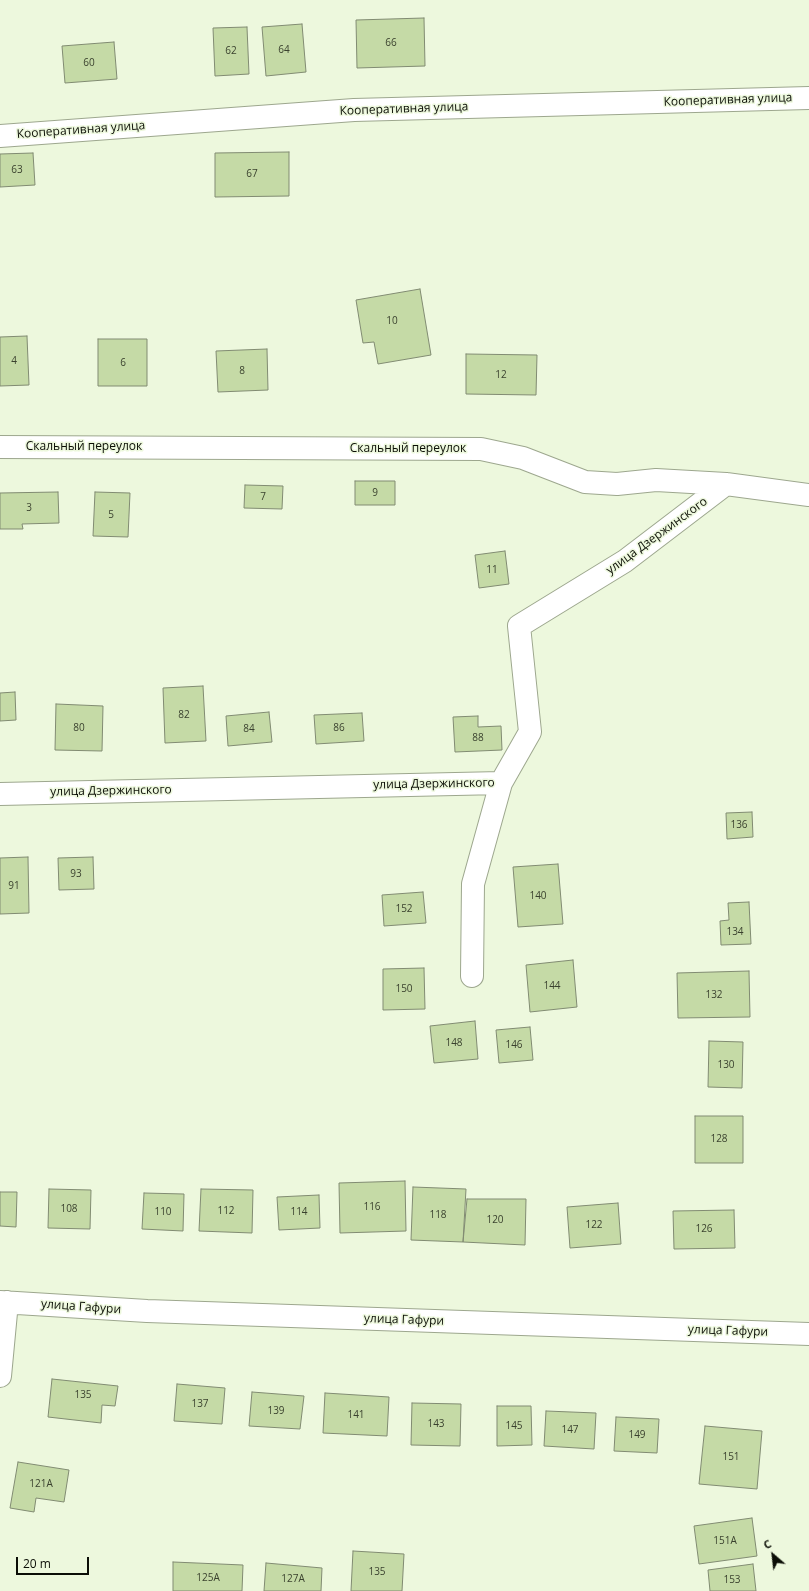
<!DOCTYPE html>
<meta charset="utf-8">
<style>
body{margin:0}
#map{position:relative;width:809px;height:1591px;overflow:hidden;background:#edf8dd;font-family:"Open Sans",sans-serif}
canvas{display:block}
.north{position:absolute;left:753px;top:1535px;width:40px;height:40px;-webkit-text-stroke:3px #edf8dd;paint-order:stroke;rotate:332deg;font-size:11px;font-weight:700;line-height:16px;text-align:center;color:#0b0e06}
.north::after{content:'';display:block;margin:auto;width:14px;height:18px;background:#0b0e06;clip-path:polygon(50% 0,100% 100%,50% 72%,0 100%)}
.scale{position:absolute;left:16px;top:1557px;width:73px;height:18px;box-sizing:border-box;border:2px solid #0b0e06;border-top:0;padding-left:5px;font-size:12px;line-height:14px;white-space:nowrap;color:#0b0e06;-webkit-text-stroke:3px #edf8dd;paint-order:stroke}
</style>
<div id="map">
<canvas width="809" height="1591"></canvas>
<div class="north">С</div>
<div class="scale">20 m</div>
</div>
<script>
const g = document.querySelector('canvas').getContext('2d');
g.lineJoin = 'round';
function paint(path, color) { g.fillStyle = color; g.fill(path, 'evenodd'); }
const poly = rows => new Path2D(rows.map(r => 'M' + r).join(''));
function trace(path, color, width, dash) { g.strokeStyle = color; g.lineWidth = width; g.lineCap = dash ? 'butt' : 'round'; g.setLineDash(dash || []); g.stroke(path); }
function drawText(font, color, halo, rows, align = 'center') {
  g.font = font + ' "Open Sans",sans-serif'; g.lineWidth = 3; g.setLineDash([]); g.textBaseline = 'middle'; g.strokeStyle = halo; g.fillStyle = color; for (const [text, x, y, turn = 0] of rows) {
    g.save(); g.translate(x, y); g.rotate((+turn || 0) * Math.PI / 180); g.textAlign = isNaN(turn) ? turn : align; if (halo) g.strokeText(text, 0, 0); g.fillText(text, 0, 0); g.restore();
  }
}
const building = poly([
 [424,18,425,66,357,68,356,20,424,18],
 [302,24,306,72,266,76,262,27,302,24],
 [247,27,249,74,215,76,213,28,247,27],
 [114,42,117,79,65,83,62,46,114,42],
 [289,152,289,196,215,197,215,153,289,152],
 [33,153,35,185,0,187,0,154,33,153],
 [420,289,431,355,378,364,374,342,363,343,356,300,420,289],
 [27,336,29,385,0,386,0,337,27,336],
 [98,339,147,339,147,386,98,386,98,339],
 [267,349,268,390,218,392,216,351,267,349],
 [466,354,537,355,536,395,466,394,466,354],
 [355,481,395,481,395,505,355,505,355,481],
 [245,485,283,486,282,509,244,508,245,485],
 [58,492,59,523,22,524,23,529,0,529,0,493,58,492],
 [95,492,130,493,128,537,93,536,95,492],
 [505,551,509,584,479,588,475,555,505,551],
 [203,686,206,741,165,743,163,688,203,686],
 [15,692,16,720,0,721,0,693,15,692],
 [56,704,103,706,102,751,55,750,56,704],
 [269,712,272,742,228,746,226,716,269,712],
 [362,713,364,741,316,744,314,715,362,713],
 [478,716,478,727,501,726,502,750,455,752,453,717,478,716],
 [752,812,753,837,727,839,726,813,752,812],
 [28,857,29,913,0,914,0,858,28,857],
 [93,857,94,889,59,890,58,858,93,857],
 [558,864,563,924,518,927,513,867,558,864],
 [423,892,426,923,384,926,382,895,423,892],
 [749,902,751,944,721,945,720,921,729,920,728,903,749,902],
 [573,960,577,1007,530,1012,526,965,573,960],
 [424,968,425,1009,383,1010,383,969,424,968],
 [749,971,750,1017,678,1018,677,973,749,971],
 [475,1021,478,1059,434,1063,430,1026,475,1021],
 [530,1027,533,1060,499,1063,496,1030,530,1027],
 [709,1041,743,1042,742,1088,708,1087,709,1041],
 [695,1116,743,1116,743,1163,695,1163,695,1116],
 [405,1181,406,1231,340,1233,339,1183,405,1181],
 [413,1187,466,1189,463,1242,411,1240,413,1187],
 [49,1189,91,1190,90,1229,48,1228,49,1189],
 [201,1189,253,1190,252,1233,199,1231,201,1189],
 [0,1192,17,1192,16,1227,0,1226,0,1192],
 [144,1193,184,1194,183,1231,142,1229,144,1193],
 [319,1195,320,1228,279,1230,277,1197,319,1195],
 [467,1199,526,1199,525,1245,463,1242,467,1199],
 [618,1203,621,1244,570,1248,567,1207,618,1203],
 [734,1210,735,1248,674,1249,673,1211,734,1210],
 [52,1379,118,1386,115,1406,102,1405,101,1423,48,1417,52,1379],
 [177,1384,225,1388,222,1424,174,1421,177,1384],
 [252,1392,304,1396,300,1429,249,1426,252,1392],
 [325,1393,389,1397,387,1436,323,1433,325,1393],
 [412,1403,461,1404,460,1446,411,1445,412,1403],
 [497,1406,531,1406,532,1445,497,1446,497,1406],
 [546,1411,596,1413,594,1449,544,1446,546,1411],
 [616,1417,659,1419,657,1453,614,1451,616,1417],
 [705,1426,762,1431,757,1489,699,1484,705,1426],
 [18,1462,69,1470,64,1502,36,1498,34,1512,10,1508,18,1462],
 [752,1518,757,1556,699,1564,694,1526,752,1518],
 [353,1551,404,1554,402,1591,351,1591,353,1551],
 [173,1562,243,1565,242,1591,173,1591,173,1562],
 [266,1563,322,1568,321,1591,264,1591,266,1563],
 [753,1564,756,1591,710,1591,708,1570,753,1564]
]);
paint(building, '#c5daa6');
trace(building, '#818b72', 1);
const minor = poly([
 [0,136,354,110,809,98],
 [0,447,481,449,523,458,585,482,617,484,656,480,726,484,809,495],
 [0,794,501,783,530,732,519,626,625,561,726,484],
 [472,976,473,884,501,783],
 [0,1302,147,1311,809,1334],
 [0,1376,7,1302]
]);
trace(minor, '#9da78e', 24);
trace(minor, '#fff', 22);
drawText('10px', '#3a412e', null, [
 ["66",391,43],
 ["64",284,50],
 ["62",231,51],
 ["60",89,63],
 ["63",17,170],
 ["67",252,174],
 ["10",392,321],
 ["4",14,361],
 ["6",123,363],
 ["8",242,371],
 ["12",501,375],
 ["9",375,493],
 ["7",263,497],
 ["3",29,508],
 ["5",111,515],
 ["11",492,570],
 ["82",184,715],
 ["80",79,728],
 ["86",339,728],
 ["84",249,729],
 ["88",478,738],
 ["136",739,825],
 ["93",76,874],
 ["91",14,886],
 ["140",538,896],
 ["152",404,909],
 ["134",735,932],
 ["144",552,986],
 ["150",404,989],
 ["132",714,995],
 ["148",454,1043],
 ["146",514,1045],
 ["130",726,1065],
 ["128",719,1139],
 ["116",372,1207],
 ["108",69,1209],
 ["112",226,1211],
 ["110",163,1212],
 ["114",299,1212],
 ["118",438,1215],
 ["120",495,1220],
 ["122",594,1225],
 ["126",704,1229],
 ["135",83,1395],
 ["137",200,1404],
 ["139",276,1411],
 ["141",356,1415],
 ["143",436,1424],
 ["145",514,1426],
 ["147",570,1430],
 ["149",637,1435],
 ["151",731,1457],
 ["121А",41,1484],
 ["151А",725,1541],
 ["135",377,1572],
 ["125А",208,1578],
 ["127А",293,1579],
 ["153",732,1580]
]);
drawText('12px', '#0b0e06', '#edf8dd', [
 ["Кооперативная улица",728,100,-2],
 ["Кооперативная улица",404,109,-2],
 ["Кооперативная улица",81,130,-4],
 ["Скальный переулок",84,447],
 ["Скальный переулок",408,449],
 ["улица Дзержинского",657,536,-36],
 ["улица Дзержинского",434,784,-1],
 ["улица Дзержинского",111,791,-1],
 ["улица Гафури",81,1307,4],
 ["улица Гафури",404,1320,2],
 ["улица Гафури",728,1331,2]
]);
</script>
